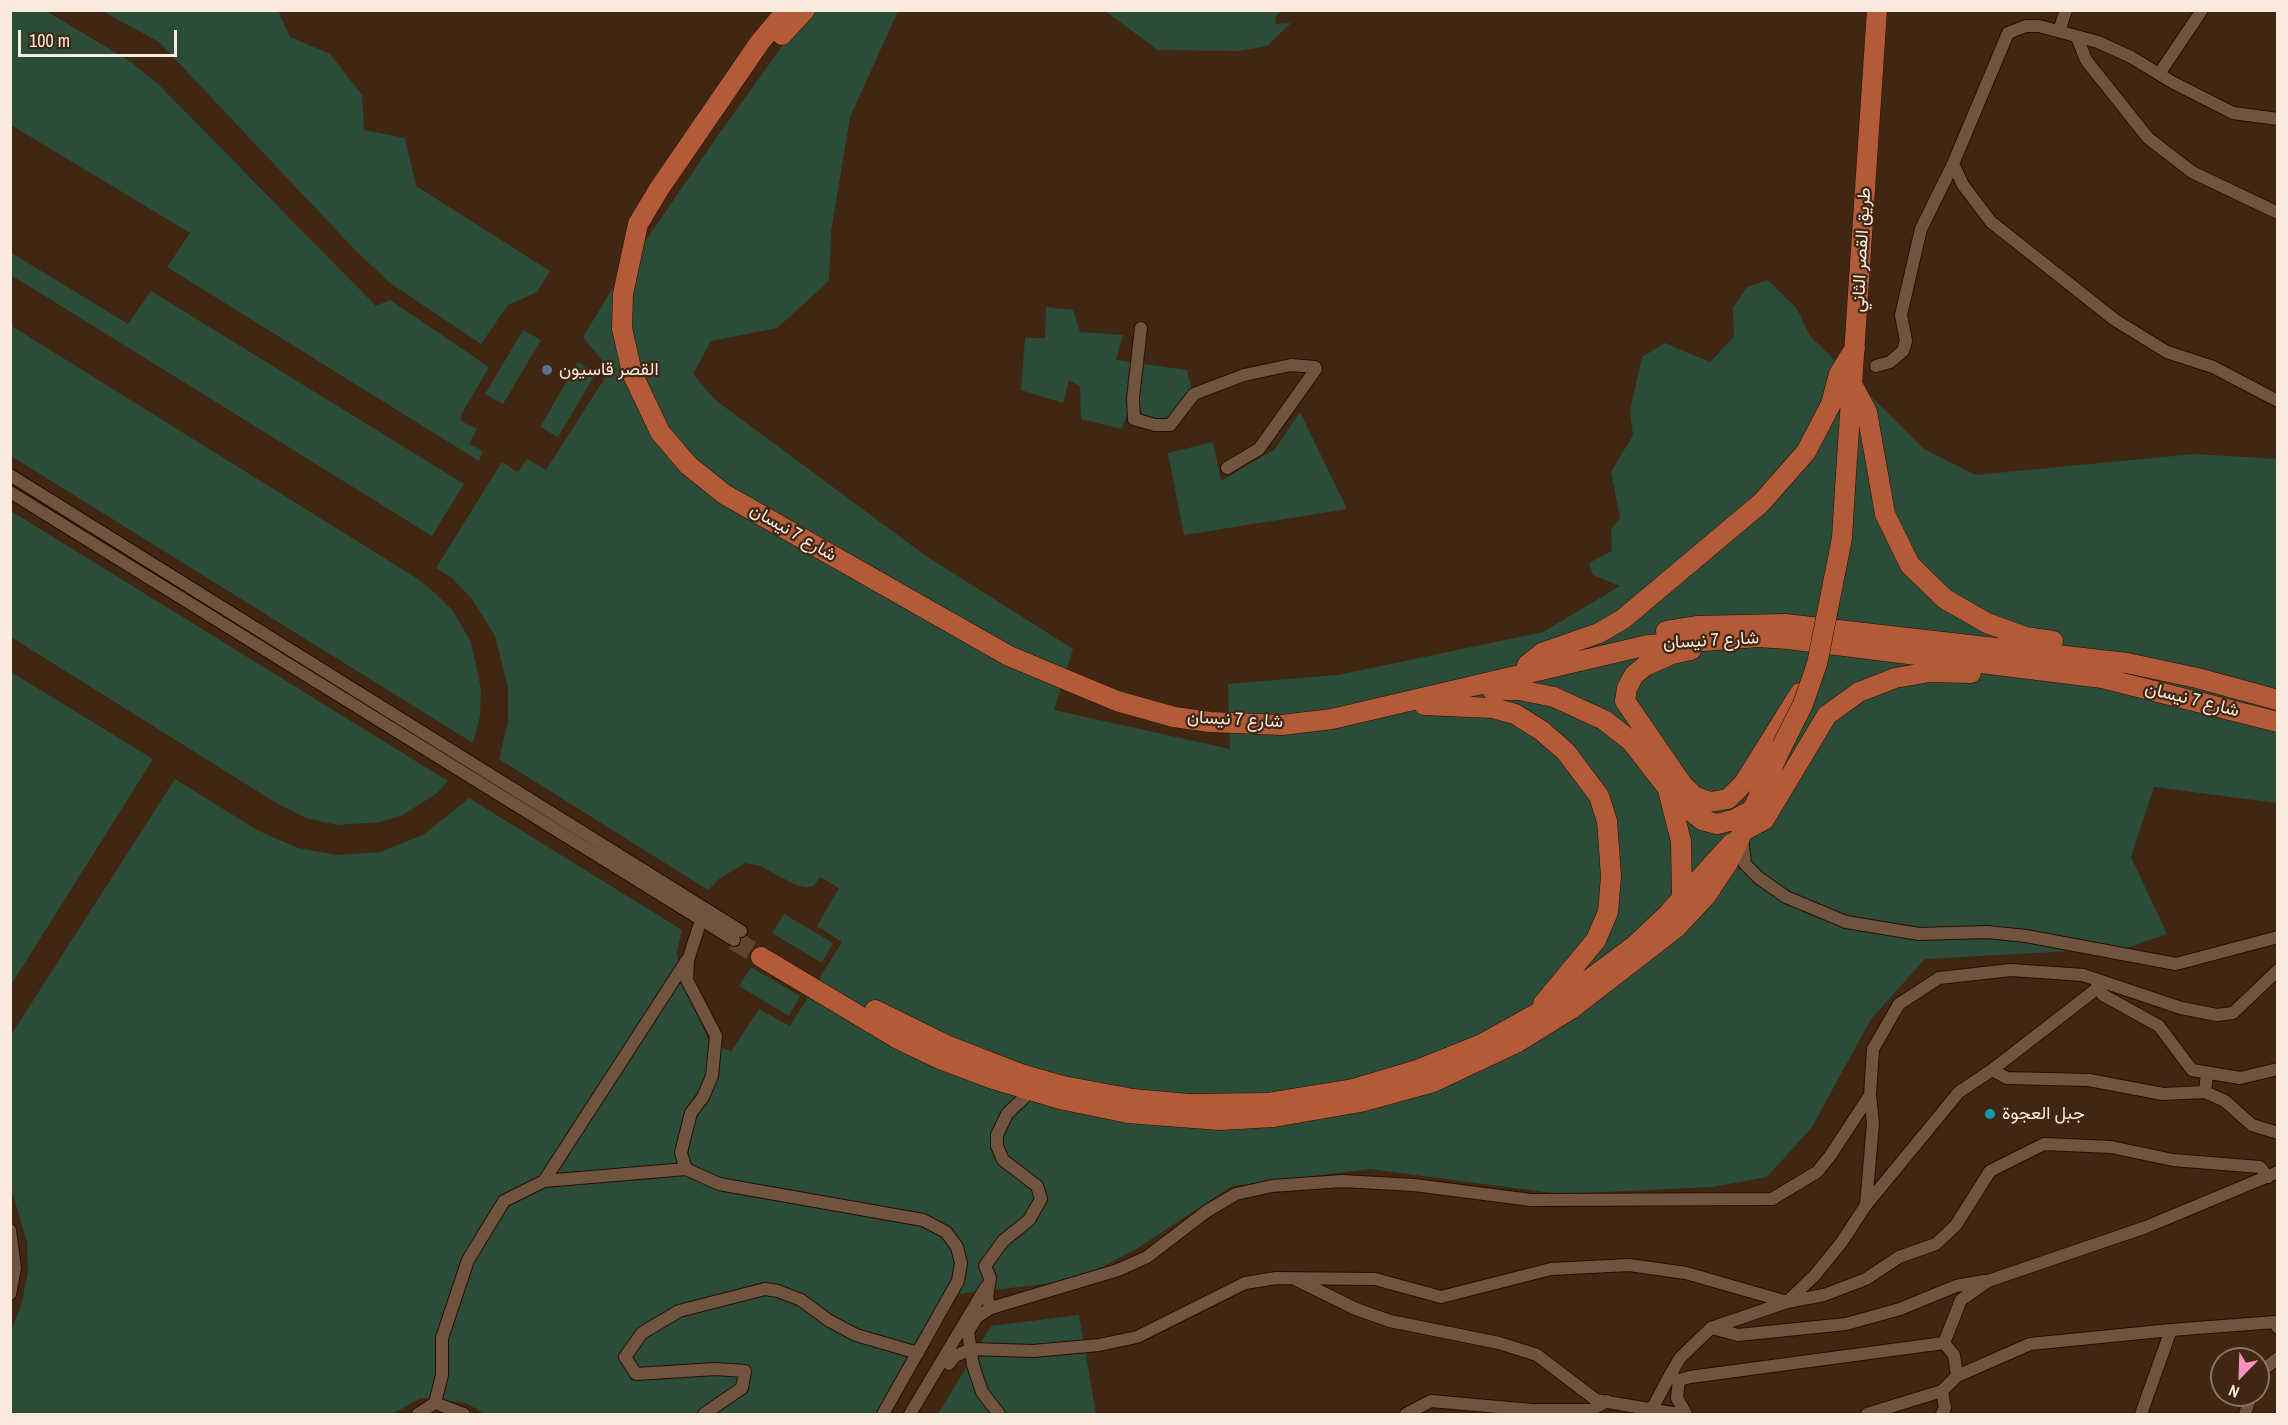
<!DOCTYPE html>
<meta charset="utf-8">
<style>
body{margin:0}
#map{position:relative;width:2288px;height:1425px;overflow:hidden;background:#402713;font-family:"Archivo Narrow",sans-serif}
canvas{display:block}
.frame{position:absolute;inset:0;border:12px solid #fae9dd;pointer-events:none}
.north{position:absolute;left:2210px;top:1347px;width:60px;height:60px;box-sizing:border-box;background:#402713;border:2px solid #8a7564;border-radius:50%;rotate:203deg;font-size:16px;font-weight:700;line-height:24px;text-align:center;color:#fae9dd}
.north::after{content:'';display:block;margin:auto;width:21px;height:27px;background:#fc8fc1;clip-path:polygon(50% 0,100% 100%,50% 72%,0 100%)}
.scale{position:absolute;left:18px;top:30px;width:159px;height:27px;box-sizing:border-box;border:3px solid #fae9dd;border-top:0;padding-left:8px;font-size:18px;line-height:21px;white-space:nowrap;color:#fae9dd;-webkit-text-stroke:4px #402713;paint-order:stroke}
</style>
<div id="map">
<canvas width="2288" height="1425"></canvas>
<div class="frame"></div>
<div class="north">N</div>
<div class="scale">100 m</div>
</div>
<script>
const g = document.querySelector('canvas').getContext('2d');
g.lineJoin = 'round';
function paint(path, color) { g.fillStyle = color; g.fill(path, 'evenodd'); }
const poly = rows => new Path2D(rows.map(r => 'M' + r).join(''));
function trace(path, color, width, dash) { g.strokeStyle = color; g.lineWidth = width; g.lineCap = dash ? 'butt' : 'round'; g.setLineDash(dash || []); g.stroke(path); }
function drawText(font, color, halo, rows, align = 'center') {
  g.font = font + ' "Archivo Narrow",Vazirmatn,sans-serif'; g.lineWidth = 4.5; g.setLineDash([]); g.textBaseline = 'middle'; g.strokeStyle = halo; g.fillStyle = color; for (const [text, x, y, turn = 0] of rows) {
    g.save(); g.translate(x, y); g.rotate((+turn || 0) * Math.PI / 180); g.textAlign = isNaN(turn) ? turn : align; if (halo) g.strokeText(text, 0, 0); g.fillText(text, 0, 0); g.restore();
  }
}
paint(poly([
 [11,10,46,11,131,62,158,84,376,306,390,300,489,367,461,415,461,421,477,429,469,444,483,451,479,461,167,267,190,233,11,125],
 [102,11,278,11,290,37,330,54,362,95,364,130,405,138,416,186,550,271,537,292,508,305,481,344,390,283,355,250,159,42],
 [814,11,898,11,850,117,831,232,829,281,777,328,711,341,693,374,714,399,926,556,1073,649,1054,710,1230,749,1228,684,1338,675,1543,632,1620,586,1593,575,1589,563,1612,551,1611,529,1620,518,1611,472,1633,435,1630,411,1642,357,1665,343,1710,362,1734,337,1733,308,1747,287,1768,280,1797,309,1810,336,1924,449,1975,475,2195,454,2277,459,2277,803,2154,787,2131,857,2167,934,2126,948,1925,959,1871,1019,1812,1127,1767,1177,1712,1187,1560,1194,1370,1169,1232,1186,1136,1249,1078,1280,951,1295,883,1414,485,1414,466,1403,421,1398,392,1414,11,1414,10,1334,22,1302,28,1271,27,1242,11,1188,11,1035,175,779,257,830,298,848,337,855,380,852,423,835,469,798,682,930,677,952,679,975,708,1039,731,1052,759,1009,790,1026,842,942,817,926,839,888,820,877,814,886,806,887,796,885,760,866,745,863,719,879,708,890,499,759,508,723,508,687,495,636,472,599,452,578,436,568,502,462,518,472,527,459,546,470,610,370,583,337,609,294,719,134,801,20],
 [1105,11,1282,11,1275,17,1276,24,1291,23,1267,46,1239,51,1158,50],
 [10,252,128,324,151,291,464,484,432,536,11,275],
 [1046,307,1073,310,1080,332,1123,335,1116,360,1187,370,1192,391,1166,421,1127,415,1122,429,1081,419,1080,386,1069,380,1063,403,1021,390,1025,338,1045,338],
 [10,325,418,579,435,593,453,611,471,642,481,689,480,716,473,743,11,456],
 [523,330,541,340,503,404,485,394],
 [578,362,596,373,558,437,540,427],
 [1300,412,1347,509,1184,535,1168,453,1213,442,1221,481,1275,449],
 [11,511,448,781,437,793,403,815,380,822,337,825,306,818,273,801,11,637],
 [11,672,153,759,11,985],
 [784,914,833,943,822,963,772,933],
 [751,967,800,996,789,1016,739,986],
 [1079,1315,1096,1414,938,1414,991,1326]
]), '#2b4c38');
trace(poly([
 [734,940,761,957]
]), '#5c4431', 20, [20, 10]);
const street = poly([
 [2059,31,2066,10],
 [2077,37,2086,60,2148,138,2192,172,2278,213],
 [2159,74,2202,10],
 [1953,164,1963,185,1991,222,2115,320,2167,352,2213,367,2278,401],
 [1141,328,1133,398,1134,419,1155,425,1170,425,1194,394,1244,375,1291,365,1315,367],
 [1876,366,1890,362,1903,351,1906,341,1901,315,1921,229,1953,164,2008,33,2026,26,2039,26,2098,42,2131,57,2172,82,2233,113,2278,119],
 [1227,468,1259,449,1316,369],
 [10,475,741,931],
 [10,492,734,940],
 [1742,837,1745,864,1759,878,1786,897,1846,922,1919,934,1987,932,2026,936,2176,964,2278,937],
 [703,914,688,960,687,980,716,1036,712,1076,703,1097,691,1113,684,1140,681,1153,686,1169,719,1184,923,1220,946,1232,957,1247,961,1263,958,1281,883,1414],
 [2095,979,2103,995,2159,1026,2192,1070,2240,1078,2278,1069],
 [1992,1070,2007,1078,2089,1080,2163,1094,2205,1092,2207,1073],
 [2205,1092,2225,1101,2252,1125,2278,1133],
 [544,1181,687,960],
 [1866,1205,1959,1092,1992,1070,2099,987],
 [10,1230,15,1268,10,1294],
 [1297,1280,1356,1309,1390,1321,1499,1343,1537,1355,1596,1400,1678,1414],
 [991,1308,987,1298,990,1278,985,1266,1003,1241,1029,1220,1041,1199,1037,1186,1003,1160,997,1146,997,1135,1007,1114,1031,1091],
 [1712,1328,1738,1335,1846,1324,1900,1309,1956,1286,1984,1281],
 [2171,1330,2275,1322,2278,1328],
 [1944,1343,1961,1300,1988,1281,2146,1227,2278,1172],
 [949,1364,955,1356,971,1349,1033,1351,1099,1345,1137,1337,1245,1283,1276,1278,1375,1279,1441,1297,1551,1269,1629,1265,1686,1273,1787,1302,1815,1275,1841,1243,1866,1205,1873,1123,1870,1095],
 [2258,1374,2278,1358],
 [1957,1376,2030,1344,2171,1330,2141,1414],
 [1669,1377,1680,1358,1711,1328,1787,1302,1824,1295,1866,1279,1899,1257,1936,1244,1956,1225,1990,1171,2044,1144,2111,1147,2173,1160,2260,1167,2268,1177],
 [435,1403,442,1375,442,1338,468,1260,504,1201,544,1181,686,1169],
 [1652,1409,1669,1377,1676,1379],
 [418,1414,435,1403,464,1414],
 [704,1414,742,1388,745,1371,715,1369,636,1374,625,1357,642,1333,679,1311,765,1289,778,1291,801,1300,828,1320,856,1335,918,1353],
 [910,1414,986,1287],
 [999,1414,982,1392,973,1365,968,1332,977,1317,991,1308,1118,1270,1147,1257,1207,1211,1236,1194,1272,1186,1342,1181,1414,1185,1531,1200,1772,1199,1817,1172,1830,1156,1870,1095,1873,1049,1899,1004,1939,978,2011,970,2083,975,2181,1008,2217,1015,2233,1013,2278,970],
 [1406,1414,1431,1401,1532,1410,1591,1410,1607,1401],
 [1686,1414,1677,1398,1679,1380,1690,1377,1944,1343,1954,1355,1957,1376,1942,1391,1867,1414],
 [1942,1414,1945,1408,1942,1391],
 [2245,1414,2251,1395]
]);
const primary = poly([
 [787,10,760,42,659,189,638,224,623,294,622,328,632,373,660,432,688,465,724,494,1009,656,1117,701,1174,717,1210,722,1282,725,1332,719,1648,645,1758,637,1788,639,2102,678,2278,722],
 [782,35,805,10],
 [1853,386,1867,412,1885,514,1910,565,1945,599,1987,623,2025,637,2053,641],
 [1845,489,1877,10],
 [1666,631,1696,626,1785,624,2127,663,2197,678,2278,700],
 [1691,650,1672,654,1645,666,1634,675,1627,688,1625,701,1682,784,1694,796,1710,802,1728,799,1744,783,1800,693],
 [1527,665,1542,653,1599,633,1623,619,1761,503,1806,452,1831,404,1839,374,1855,348],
 [1492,690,1519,690,1554,697,1604,720,1631,741,1677,800,1702,820,1717,824,1733,820,1752,810],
 [1424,705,1493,708,1515,714,1542,731,1566,752,1599,796,1607,821,1609,847,1611,877,1608,912,1596,940,1543,1004],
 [1669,794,1681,841,1682,898],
 [1743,831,1764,820,1827,715,1859,692,1895,678,1930,672,1971,673],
 [761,957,898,1039,942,1060,993,1079,1060,1099,1128,1113,1220,1120,1274,1117,1360,1102,1433,1082,1516,1043,1571,1009,1677,927,1706,896,1729,861,1782,746],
 [875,1010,946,1045,1021,1074,1063,1086,1133,1099,1189,1104,1267,1103,1353,1089,1417,1070,1482,1044,1563,999,1634,946,1667,915,1732,843]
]);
trace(street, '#260f00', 14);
trace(primary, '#260f00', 21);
trace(street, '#70543f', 12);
trace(primary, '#b35b38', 20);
const primaryBridge = poly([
 [1782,746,1803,704,1817,664,1842,538,1845,489]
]);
trace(primaryBridge, '#260f00', 21, []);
trace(primaryBridge, '#b35b38', 20);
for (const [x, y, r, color] of [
 [547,370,6,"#5c6f8a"],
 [1990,1114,6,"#0f9aa8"]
]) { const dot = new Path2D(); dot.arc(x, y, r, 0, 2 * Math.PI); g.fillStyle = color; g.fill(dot); trace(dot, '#402713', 2); }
drawText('18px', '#fae9dd', '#402713', [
 ["طريق القصر الثاني",1862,250,-87],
 ["شارع 7 نيسان",793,533,30],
 ["شارع 7 نيسان",1711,641,-3],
 ["شارع 7 نيسان",2192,700,14],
 ["شارع 7 نيسان",1235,720,3]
]);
drawText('18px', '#fae9dd', '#402713', [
 ["القصر قاسيون",559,370],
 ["جبل العجوة",2002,1114]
], 'left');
</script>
